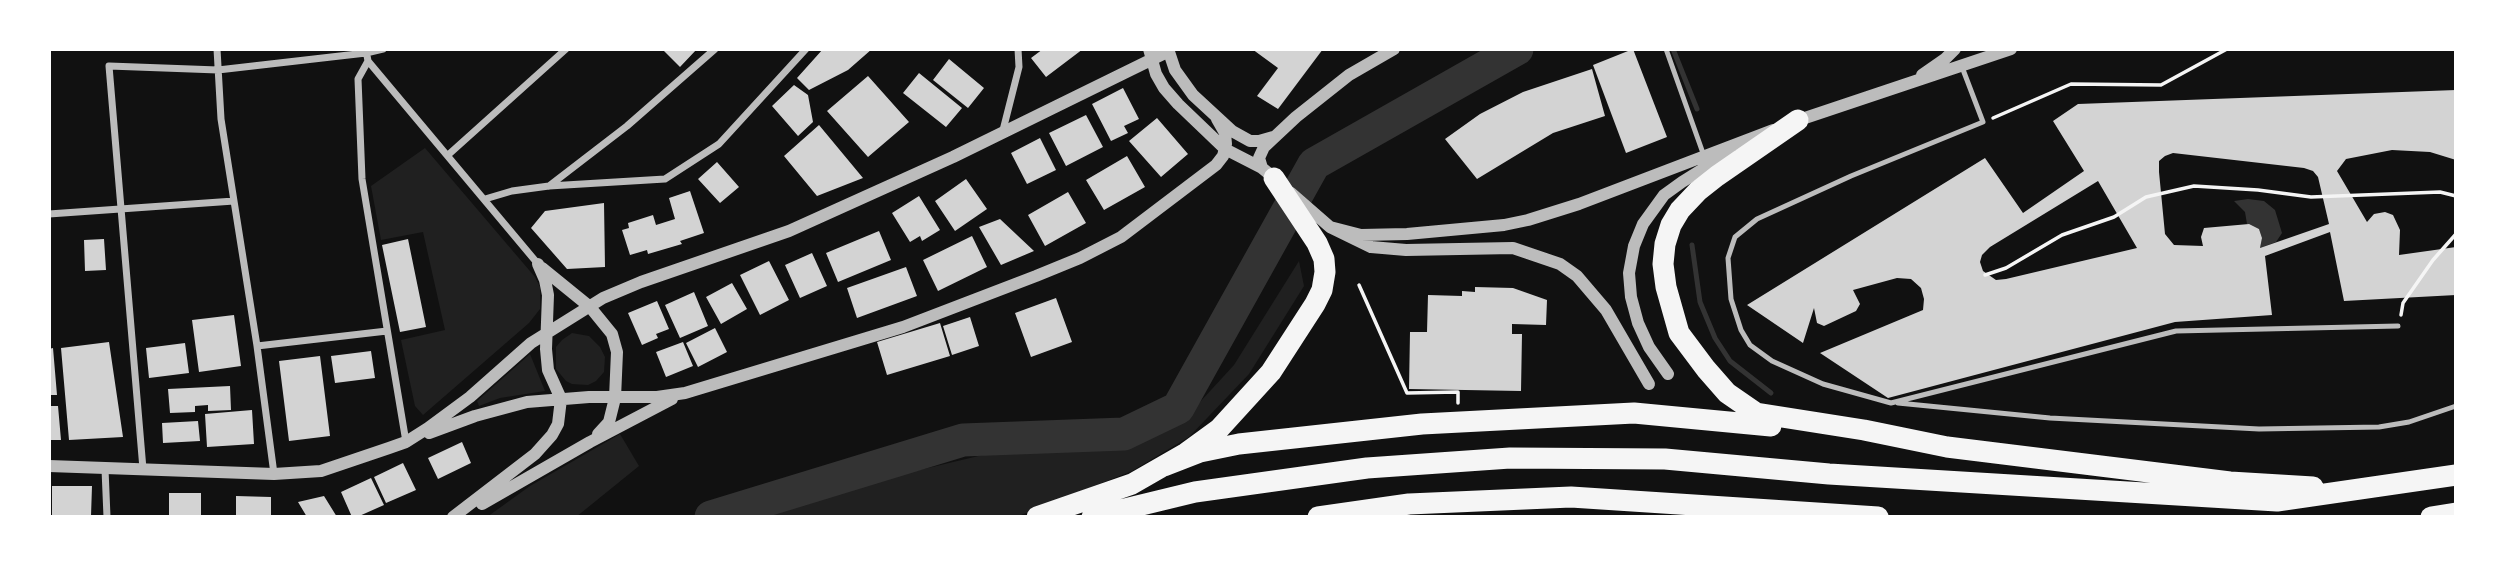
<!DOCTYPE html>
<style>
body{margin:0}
#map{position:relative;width:2505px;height:566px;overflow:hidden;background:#111;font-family:Inter,sans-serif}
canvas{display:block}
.frame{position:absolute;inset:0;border:51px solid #fff;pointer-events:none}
</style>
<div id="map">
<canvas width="2505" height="566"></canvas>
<div class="frame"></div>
</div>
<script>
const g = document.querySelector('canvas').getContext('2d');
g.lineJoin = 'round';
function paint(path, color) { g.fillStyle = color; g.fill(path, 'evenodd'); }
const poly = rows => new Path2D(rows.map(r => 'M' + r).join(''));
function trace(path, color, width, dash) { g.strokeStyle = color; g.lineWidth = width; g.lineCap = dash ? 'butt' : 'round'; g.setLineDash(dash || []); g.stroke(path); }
paint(poly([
 [425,148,535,277,540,287,540,309,529,323,423,415,415,406,401,340,445,330,423,232,381,240,371,186],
 [1299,261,1304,286,1249,374,1189,437,1132,471,1016,517,759,517,907,473,1008,449,1124,447,1189,414,1234,365],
 [572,333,589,336,600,347,605,357,604,372,596,381,588,385,572,384,566,381,556,369,556,347,562,340],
 [530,354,545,391,500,398,479,406,477,401],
 [620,434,639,466,576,517,487,517,530,486]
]), '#202020');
paint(poly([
 [2248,199,2264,201,2275,210,2282,233,2276,242,2260,248,2262,238,2259,229,2247,224,2245,212,2234,201]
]), '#333');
trace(poly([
 [1673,49,1697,109],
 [1692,245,1700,302,1715,338,1730,361,1771,393]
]), '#333', 5);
trace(poly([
 [711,517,963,440,1124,434,1178,408,1314,164,1517,49]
]), '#333', 33);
paint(poly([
 [662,49,697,49,680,67],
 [823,49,872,49,848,70,809,90,797,78],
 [1043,49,1083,49,1046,77,1031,58],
 [1252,49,1323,49,1278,109,1257,96,1278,68],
 [1633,49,1667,137,1626,153,1593,65],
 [949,59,984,88,968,108,933,80],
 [1592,69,1605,116,1553,133,1477,179,1445,139,1480,114,1523,92],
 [919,73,962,108,946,127,903,93],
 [868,76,909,122,868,157,827,111],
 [794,85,808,95,813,122,798,136,772,106],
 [1123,88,1139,119,1124,126,1128,133,1111,141,1092,104],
 [2456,90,2456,160,2430,152,2392,150,2346,159,2337,171,2367,222,2374,214,2385,212,2393,215,2400,230,2399,255,2456,247,2456,295,2344,301,2330,232,2265,256,2272,315,2175,322,1888,398,1820,353,1923,310,1924,299,1921,288,1911,279,1897,278,1853,290,1860,304,1856,311,1824,326,1817,323,1814,308,1803,343,1747,305,1985,158,2023,213,2084,171,2053,121,2078,104],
 [2173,153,2304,168,2313,171,2318,177,2329,224,2260,248,2262,238,2259,229,2249,224,2204,228,2201,237,2203,246,2174,245,2165,234,2159,172,2159,161,2165,156],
 [2098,181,2137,248,2006,279,1996,280,1983,271,1980,262,1982,255,1990,247],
 [1086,115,1103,147,1066,166,1049,133],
 [1157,118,1188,154,1161,177,1129,141],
 [819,125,863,178,817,196,784,156],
 [1040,138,1056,170,1027,184,1011,153],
 [1127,156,1145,187,1104,210,1086,180],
 [717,162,739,187,720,203,698,179],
 [966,179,987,209,955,231,935,201],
 [690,191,704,233,680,241,682,244,648,254,647,250,630,255,622,230,629,228,628,223,653,215,656,225,675,219,669,198],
 [1068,192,1086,223,1045,246,1028,215],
 [919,196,940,230,922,241,920,236,910,242,892,213],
 [604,203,605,267,567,269,531,228,545,211],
 [1000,219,1034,251,1001,265,979,227],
 [879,231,891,260,838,282,826,253],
 [972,236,987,267,938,291,923,260],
 [104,239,106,270,85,271,84,240],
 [408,239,426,327,400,332,382,245],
 [812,253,827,286,800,298,785,265],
 [769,261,789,300,760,315,740,275],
 [906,267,917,296,857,318,847,288],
 [732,283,747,309,721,324,706,297],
 [1475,287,1513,288,1547,300,1546,325,1512,324,1512,334,1522,334,1521,391,1409,389,1410,332,1427,332,1428,295,1462,296,1462,291,1475,292],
 [694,292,708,326,680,338,665,305],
 [1056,298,1072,342,1031,357,1015,313],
 [657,301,669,329,656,334,658,338,642,345,628,313],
 [234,315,241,366,199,372,192,320],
 [970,317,979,346,952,355,943,326],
 [940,323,950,356,887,375,877,342],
 [715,328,727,352,698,367,686,343],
 [109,342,123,437,69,440,61,348],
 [683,342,693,366,666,377,656,352],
 [185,343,189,373,149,378,146,348],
 [53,348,57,395,49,395,49,349],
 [371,351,375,378,335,383,331,356],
 [320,356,330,436,289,441,279,361],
 [230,386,231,410,208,411,208,405,195,406,195,412,170,413,168,389],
 [49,406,58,406,61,440,49,440],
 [252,410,254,444,207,447,205,414],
 [198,421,200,441,163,443,162,423],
 [462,442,471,463,438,479,428,458],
 [403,463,416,490,386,503,374,477],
 [371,478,384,505,357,517,352,517,341,492],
 [52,486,92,486,91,516,52,515],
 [169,493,201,493,201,517,169,517],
 [236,496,271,497,271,517,236,517],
 [324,496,337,517,307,517,298,502]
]), '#d3d3d3');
trace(poly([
 [1993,118,2071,84,2161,85,2227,49],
 [1985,275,2006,268,2062,235,2114,217,2146,197,2194,186,2258,190,2311,197,2440,192,2456,196],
 [1359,285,1407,393,1458,392,1458,403],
 [2401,315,2403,303,2433,260,2456,234]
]), '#f5f5f5', 3.5);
trace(poly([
 [1666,49,1704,156],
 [1962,67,1983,122,1851,176,1757,219,1735,237,1728,258,1731,299,1741,330,1750,345,1772,361,1823,384,1891,403,2176,331,2398,326],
 [1898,403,2050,418,2259,429,2379,427,2409,422,2456,406]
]), '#bcbcbc', 5);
trace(poly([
 [217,49,221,119,257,346,274,474],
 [366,50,368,61,358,79,362,179,406,442],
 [368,61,538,264],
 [1002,134,1019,67,1018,49],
 [448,155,566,49],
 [549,186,627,126,715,49],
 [485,199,512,191,549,186,665,179,719,144,806,49],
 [49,214,234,201],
 [257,346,387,331],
 [105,469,107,517],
 [143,469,109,66,218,70,366,53,383,49]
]), '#bcbcbc', 7);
trace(poly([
 [1149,49,1156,74,1164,88,1178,104,1225,149,1262,168,1278,181],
 [1168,49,1175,70,1193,95,1232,131,1250,141,1259,141,1273,137],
 [1922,75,1945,59,1955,49],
 [1793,122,2011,49],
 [1262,168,1259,158,1264,147,1296,117,1349,75,1394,49],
 [1291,193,1330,227,1371,247,1406,250,1513,248,1560,264,1577,276,1606,310,1649,384],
 [1330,227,1361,235,1407,234,1504,225,1528,220,1579,204,1773,130],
 [542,268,590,307,612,334,617,352,615,398,609,422,598,434],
 [1668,374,1649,347,1638,323,1631,297,1629,273,1634,246,1643,224,1664,195,1682,182,1730,152],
 [429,433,475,416,527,402,589,397,657,397,685,393,903,327,1036,276,1080,258,1121,237,1216,165,1223,156,1226,144,1225,133,1217,119],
 [49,466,274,474,321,471,389,448,406,442,428,428,470,397,531,343,603,298,641,282,789,231,953,157,1169,51],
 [482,504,590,442,672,399],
 [453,517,535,454,552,435,558,424,561,399,548,370,546,349,548,295,545,280,538,264]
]), '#bcbcbc', 12);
trace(poly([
 [1798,120,1717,176,1698,191,1680,210,1671,225,1665,244,1663,264,1666,287,1679,333,1706,369,1727,393,1756,413,1864,430,1947,447,2230,482,2313,487],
 [1164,466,1200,452,1239,444,1422,424,1634,413,1771,426],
 [1037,517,1132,484,1186,453,1219,429,1271,372,1315,304,1322,290,1325,272,1324,259,1317,243,1274,178],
 [1092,517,1195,492,1367,468,1510,458,1665,459,1829,474,2277,501,2456,475],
 [1318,517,1409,504,1571,497,1878,517],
 [2431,517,2456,513]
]), '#f5f5f5', 21);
</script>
